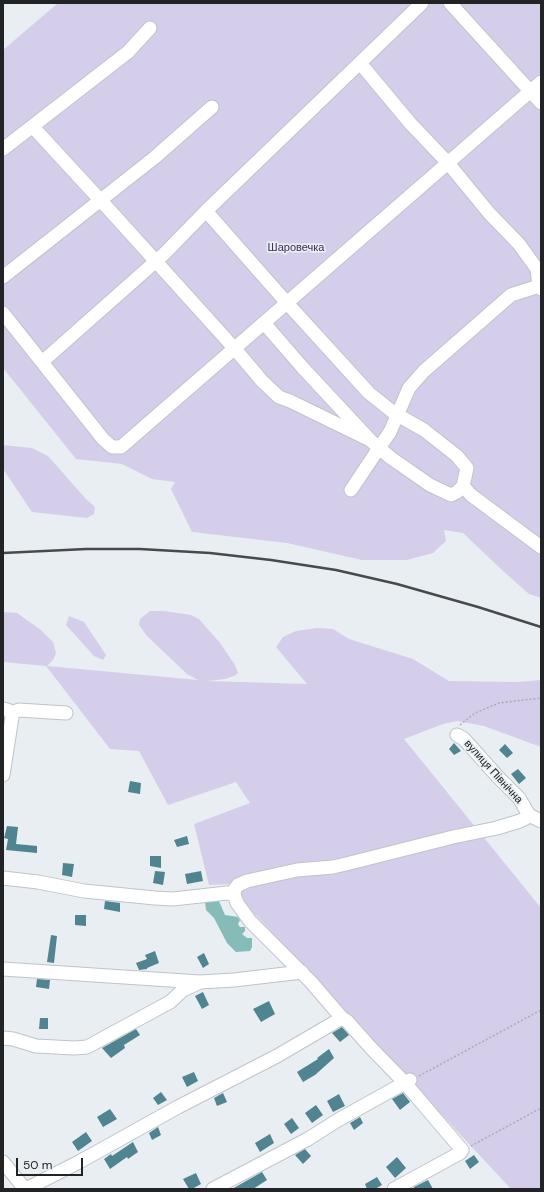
<!DOCTYPE html>
<meta charset="utf-8">
<style>
body{margin:0}
#map{position:relative;width:544px;height:1192px;overflow:hidden;background:#e9eef2;font-family:"DM Sans",sans-serif}
canvas{display:block}
.frame{position:absolute;inset:0;border:4px solid #212325;pointer-events:none}
.scale{position:absolute;left:16px;top:1158px;width:67px;height:18px;box-sizing:border-box;border:2px solid #212325;border-top:0;padding-left:5px;font-size:12px;line-height:14px;white-space:nowrap;color:#212325;-webkit-text-stroke:3px #e9eef2;paint-order:stroke}
</style>
<div id="map">
<canvas width="544" height="1192"></canvas>
<div class="frame"></div>
<div class="scale">50 m</div>
</div>
<script>
const g = document.querySelector('canvas').getContext('2d');
g.lineJoin = 'round';
function paint(path, color) { g.fillStyle = color; g.fill(path, 'evenodd'); }
const poly = rows => new Path2D(rows.map(r => 'M' + r).join(''));
function trace(path, color, width, dash) { g.strokeStyle = color; g.lineWidth = width; g.lineCap = dash ? 'butt' : 'round'; g.setLineDash(dash || []); g.stroke(path); }
function drawText(font, color, halo, rows, align = 'center') {
  g.font = font + ' "DM Sans",sans-serif'; g.lineWidth = 3.5; g.setLineDash([]); g.textBaseline = 'middle'; g.strokeStyle = halo; g.fillStyle = color; for (const [text, x, y, turn = 0] of rows) {
    g.save(); g.translate(x, y); g.rotate((+turn || 0) * Math.PI / 180); g.textAlign = isNaN(turn) ? turn : align; if (halo) g.strokeText(text, 0, 0); g.fillText(text, 0, 0); g.restore();
  }
}
paint(poly([
 [58,3,541,3,541,598,529,594,502,570,463,533,444,530,446,541,433,553,407,560,362,560,287,543,192,532,171,489,175,482,152,479,122,464,76,459,3,368,3,50],
 [3,445,32,448,48,456,86,499,95,507,94,514,87,518,32,512,3,469],
 [150,611,164,611,191,615,199,619,220,643,235,665,238,673,234,676,225,679,207,681,307,684,276,647,283,637,296,631,317,628,333,629,349,639,413,659,449,681,518,682,541,680,541,747,484,726,457,721,443,724,404,739,541,908,541,1189,511,1189,250,909,233,884,209,885,194,824,250,803,236,782,168,805,139,751,110,749,46,666,3,662,3,612,17,613,41,630,53,642,56,653,53,660,47,666,198,680,187,674,147,636,139,625,140,619],
 [69,616,84,622,106,655,103,660,94,656,66,625]
]), '#d4ceeb');
paint(poly([
 [218,899,225,915,238,917,240,920,238,924,240,927,245,927,245,931,242,934,247,938,252,938,252,947,250,951,236,952,227,943,214,918,206,910,205,902]
]), '#85bcb7');
paint(poly([
 [454,743,461,751,454,755,449,749],
 [505,744,513,753,507,758,499,750],
 [518,769,526,778,519,784,511,774],
 [130,781,141,783,140,794,128,792],
 [7,826,18,827,16,844,37,846,37,853,6,850,8,839,4,838],
 [187,836,189,844,177,847,174,840],
 [150,856,161,856,161,868,150,866],
 [63,863,74,864,72,877,62,875],
 [155,871,165,872,163,885,153,883],
 [201,871,203,881,187,884,185,874],
 [105,901,120,903,120,912,104,909],
 [75,915,86,915,86,926,75,925],
 [51,935,57,936,54,963,47,962],
 [155,951,159,963,147,968,147,969,139,970,136,963,147,959,145,955],
 [204,953,209,964,203,968,197,957],
 [37,979,50,980,49,989,36,987],
 [203,992,209,1005,202,1009,195,996],
 [269,1001,275,1014,261,1022,253,1009],
 [40,1018,48,1018,48,1029,39,1029],
 [342,1027,349,1035,340,1042,332,1033],
 [136,1029,140,1035,124,1045,125,1048,111,1058,102,1048],
 [329,1049,334,1058,315,1075,303,1082,297,1072,318,1059,317,1058],
 [194,1072,198,1081,187,1087,182,1077],
 [161,1092,167,1100,158,1105,153,1098],
 [223,1093,227,1102,217,1106,214,1098],
 [403,1093,410,1102,400,1110,392,1099],
 [339,1094,345,1106,333,1112,327,1101],
 [316,1105,323,1115,312,1123,305,1113],
 [110,1109,117,1119,103,1127,97,1117],
 [360,1117,363,1123,354,1130,350,1123],
 [292,1118,299,1128,291,1134,284,1124],
 [158,1127,161,1135,152,1140,149,1133],
 [86,1132,92,1141,78,1151,72,1142],
 [270,1134,274,1143,260,1152,255,1143],
 [133,1142,138,1152,128,1159,127,1157,110,1169,104,1159,111,1154,112,1156],
 [305,1149,311,1156,303,1164,295,1155],
 [474,1155,479,1162,470,1169,465,1161],
 [397,1157,406,1168,395,1178,386,1167],
 [262,1172,267,1180,253,1189,232,1189],
 [196,1173,201,1184,192,1189,189,1189,183,1179],
 [377,1177,382,1185,375,1189,367,1189,365,1184],
 [428,1180,433,1189,414,1189,414,1187]
]), '#518491');
const minor = poly([
 [450,3,541,103],
 [360,63,410,123,448,163,489,213,519,244,537,269,539,286,541,289],
 [33,127,114,215,235,349,262,381,279,397,290,401,370,440],
 [3,149,128,52,150,28],
 [206,211,287,303,369,393,394,413,424,430,457,456,467,468,463,486,471,495,541,547],
 [3,277,154,158,212,107],
 [3,313,103,439,112,447,121,447,541,82],
 [264,323,303,368,370,440,379,448,391,458,430,485,451,495,457,492,463,486],
 [42,362,164,254,206,211,422,3],
 [351,490,379,448,390,432,409,388,424,371,511,295,539,286],
 [3,709,8,710,11,713,12,717,3,775],
 [11,713,19,710,66,713],
 [529,815,541,821],
 [3,878,38,882,84,891,155,898,173,899,227,893,234,894],
 [3,969,200,982,234,980,302,972],
 [3,1038,13,1039,36,1046,74,1048,87,1047,170,1002,183,990,200,982],
 [3,1162,25,1189],
 [26,1189,79,1162,178,1107,277,1056,342,1018],
 [213,1189,308,1139,338,1120,410,1080],
 [394,1189,460,1153,462,1150,405,1083,371,1048,347,1021,342,1018,311,982,250,921,237,903,234,894,235,889,238,885,247,881,297,870,333,867,350,863,453,837,497,828,520,821,526,818,529,815,519,798,498,777,464,739,457,735]
]);
trace(minor, '#bfc4c8', 15);
trace(poly([
 [460,725,475,713,499,703,541,698],
 [419,1076,541,1010],
 [471,1146,541,1108]
]), '#a9adb1', 1.5, [2, 2]);
trace(minor, '#fff', 13);
trace(poly([
 [3,553,86,549,140,549,210,553,271,560,336,570,397,584,478,607,541,627]
]), '#474a4c', 2.5);
drawText('11px', '#38295c', '#e9eef2', [
 ["Шаровечка",296,248]
]);
drawText('11px', '#212325', '#e9eef2', [
 ["вулиця Північна",493,772,48]
]);
</script>
